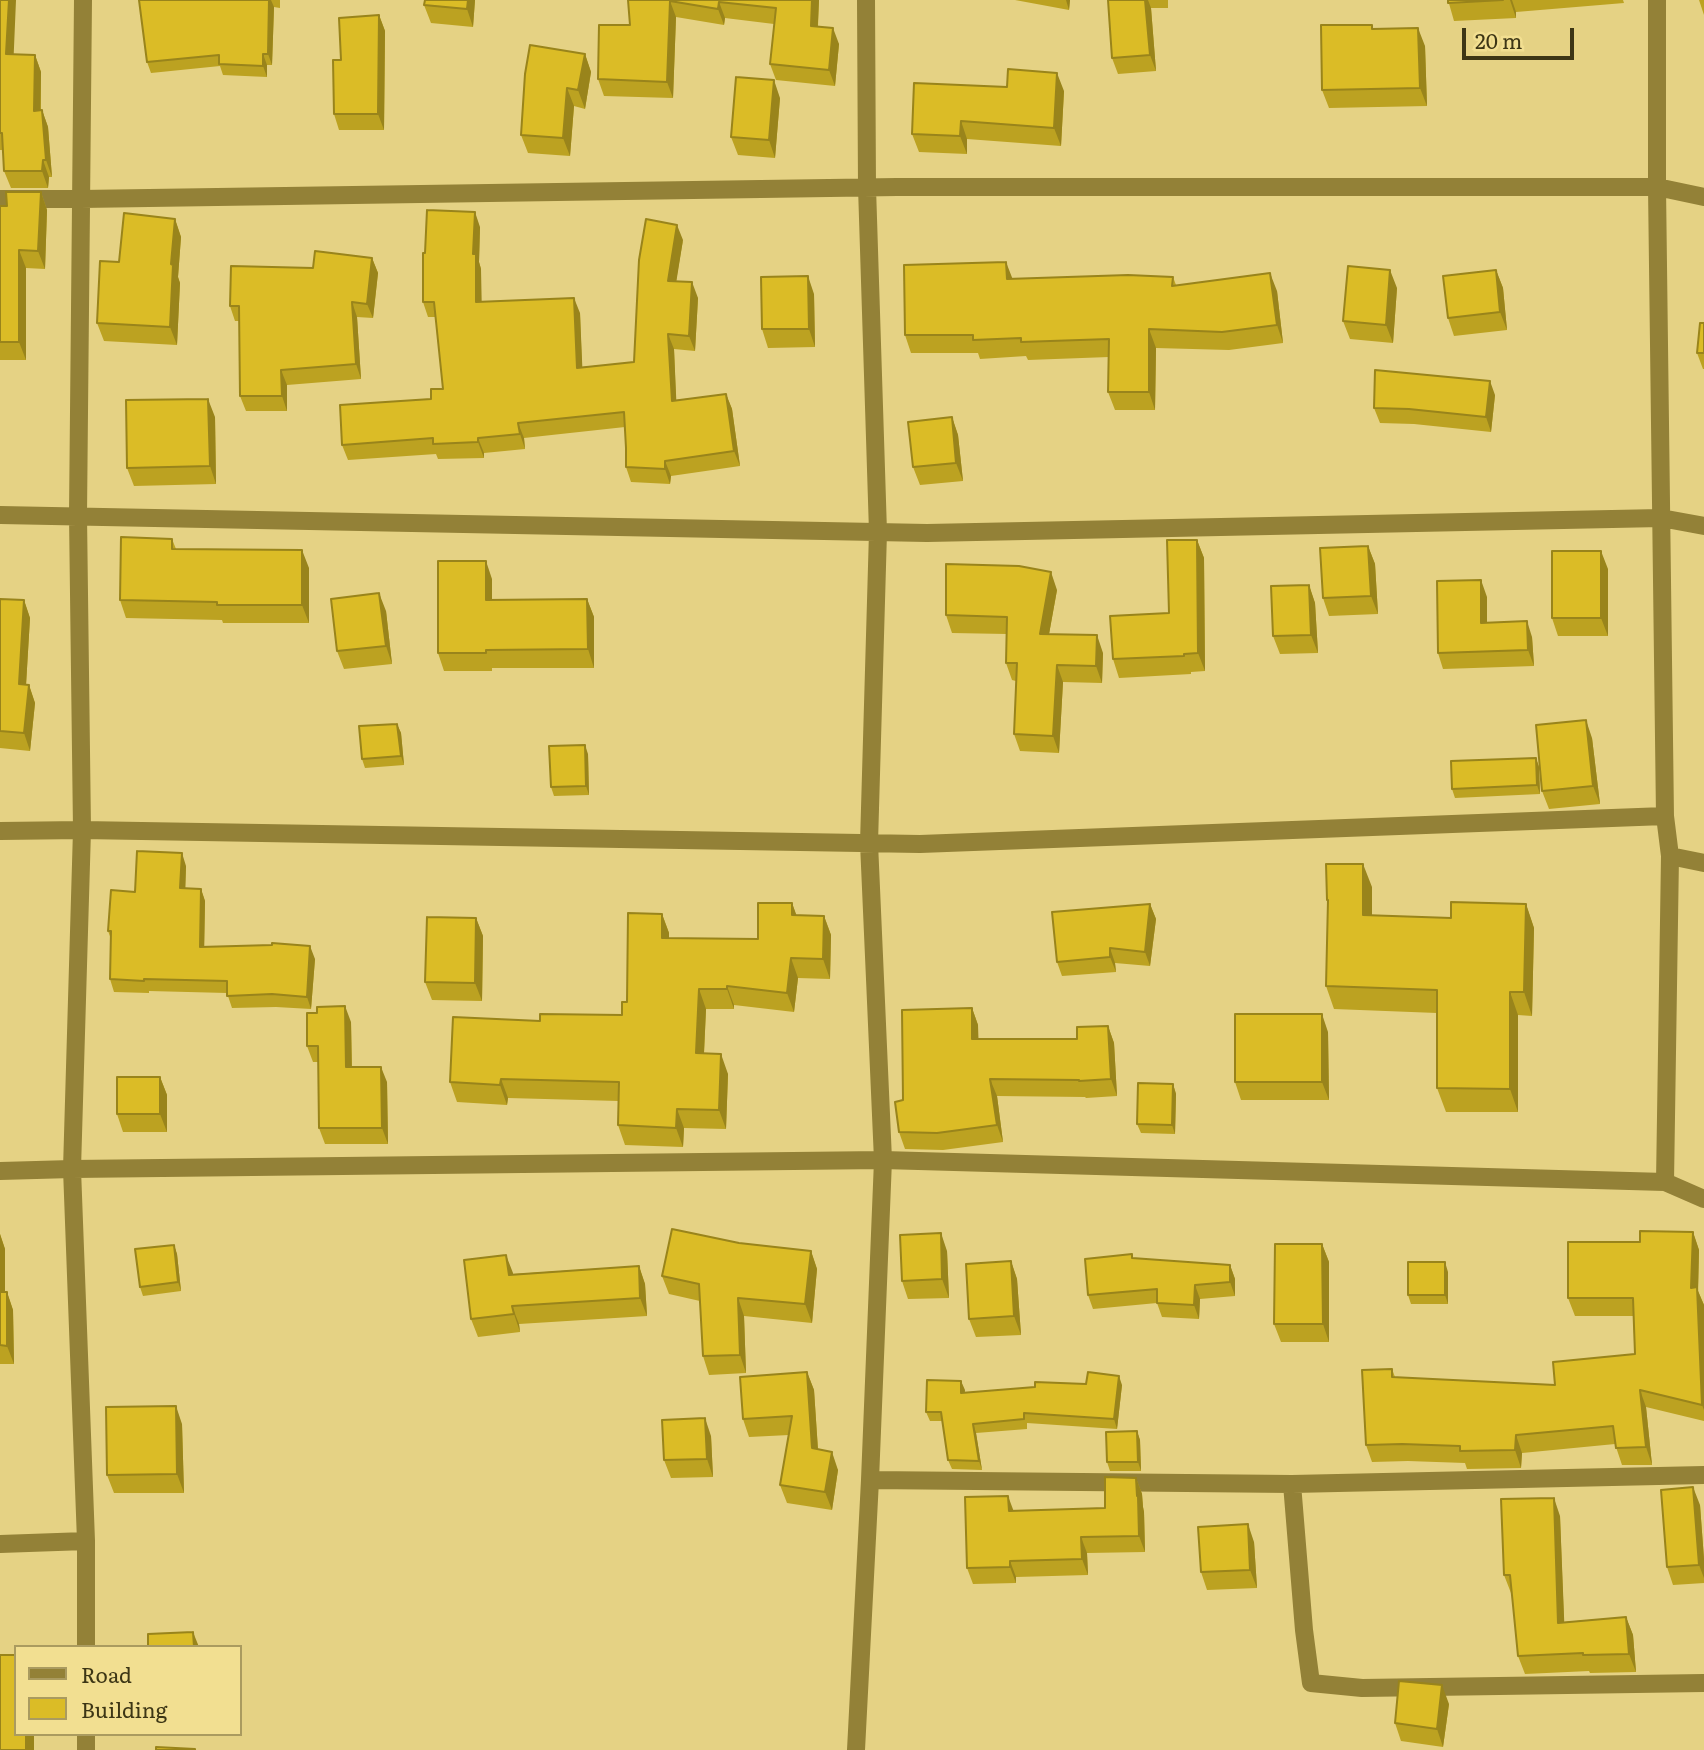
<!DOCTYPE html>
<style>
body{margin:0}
#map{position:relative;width:1704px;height:1750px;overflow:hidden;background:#e5d284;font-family:Literata,serif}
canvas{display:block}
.legend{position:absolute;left:14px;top:1645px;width:228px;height:91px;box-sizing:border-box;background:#f2df91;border:2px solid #aa9b5f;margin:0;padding:9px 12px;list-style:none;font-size:21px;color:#3d3615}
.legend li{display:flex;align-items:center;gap:14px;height:35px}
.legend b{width:35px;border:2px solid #aa9b5f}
.scale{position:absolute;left:1462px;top:28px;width:112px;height:32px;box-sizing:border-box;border:4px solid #3d3615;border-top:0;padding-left:9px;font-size:21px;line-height:24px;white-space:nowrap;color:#3d3615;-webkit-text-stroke:5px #f2df91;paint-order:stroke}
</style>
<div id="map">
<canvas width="1704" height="1750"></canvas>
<ul class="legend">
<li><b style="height:9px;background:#938137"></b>Road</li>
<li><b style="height:19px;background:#dbbc26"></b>Building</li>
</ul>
<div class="scale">20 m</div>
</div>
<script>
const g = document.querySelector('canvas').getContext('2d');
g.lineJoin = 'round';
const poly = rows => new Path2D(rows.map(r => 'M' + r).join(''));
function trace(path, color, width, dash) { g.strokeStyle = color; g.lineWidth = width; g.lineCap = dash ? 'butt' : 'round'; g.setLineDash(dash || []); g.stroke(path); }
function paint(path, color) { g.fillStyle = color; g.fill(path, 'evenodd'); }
trace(poly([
 [83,0,78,515,82,830,72,1169,86,1541,86,1647],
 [1657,0,1657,187,1665,816,1670,856,1665,1182],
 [0,199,81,199,897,187,1657,187,1704,197],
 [0,515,927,533,1661,518,1704,526],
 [0,831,82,830,920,844,1665,816],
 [1670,856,1704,863],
 [0,1171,72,1169,883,1160,1665,1182,1704,1199],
 [870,1480,1292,1484,1704,1475],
 [1292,1484,1304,1630,1311,1683,1362,1688,1704,1683],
 [0,1544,86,1541],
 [86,1734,86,1750],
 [856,1750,870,1480,883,1160,869,843,878,532,867,187,866,0]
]), '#938137', 18);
paint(poly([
 [0,0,13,54,35,55,41,72,41,110,42,110,48,127,52,177,49,177,48,188,11,188,4,171,3,150,0,150],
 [139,0,280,0,280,8,274,7,272,65,267,65,267,77,223,75,220,66,151,73,147,62],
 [475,0,473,27,431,23,424,5],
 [628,0,819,0,818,26,839,44,835,86,776,80,770,64,774,24,725,18,724,25,676,17,673,98,604,96,598,79,630,25],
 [1015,0,1070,0,1069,10],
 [1108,0,1168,0,1168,8,1151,8,1156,71,1118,74,1112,58],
 [1448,0,1623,0,1624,3,1516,12,1516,18,1454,21],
 [1699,0,1704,0,1704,15],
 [379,15,385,31,384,130,339,130,334,114,341,60],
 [1372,25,1373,29,1425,46,1427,106,1329,108,1322,90],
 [585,54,591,72,585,109,574,106,570,156,528,153,521,135],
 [1064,91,1061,146,967,139,967,154,919,152,912,134],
 [780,98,775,158,738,155,731,137],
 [41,192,47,210,45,269,26,268,26,360,0,360,0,206,7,206],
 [175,219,181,237,178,277,180,283,177,345,104,341,97,323,119,262],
 [480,227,479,262,481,269,481,302,580,313,582,367,634,362,683,240,676,281,698,298,695,351,674,349,676,400,726,394,732,409,740,466,671,476,670,484,631,482,626,467,626,448,625,427,524,438,525,449,484,453,484,458,438,459,436,454,348,460,342,445,431,399,443,389,436,317,428,317,423,302,425,253],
 [372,258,378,273,373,318,357,317,361,379,287,385,287,411,246,411,240,396,239,321,235,321,230,306,313,268],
 [1496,270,1503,288,1507,330,1454,336,1448,318],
 [1173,277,1176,285,1277,291,1283,343,1229,350,1156,348,1155,410,1115,410,1108,392,1109,357,1028,360,1026,356,980,359,978,353,911,353,905,335,1012,279],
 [1397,288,1393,343,1350,339,1343,321],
 [814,294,815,347,768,348,762,329],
 [1704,323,1704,369,1703,369,1697,353],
 [1495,395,1491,432,1414,424,1380,423,1374,408],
 [215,417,216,484,134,486,127,468],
 [952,417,958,435,963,481,920,485,913,467],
 [172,539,176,549,309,568,309,623,223,623,222,620,126,618,120,600],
 [1197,540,1204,558,1205,671,1191,672,1191,674,1119,678,1113,659,1169,613],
 [1368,546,1375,564,1378,614,1329,616,1323,598],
 [1608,569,1608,636,1558,636,1552,618],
 [492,579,492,600,587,599,594,617,594,668,492,668,492,671,444,671,438,653],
 [1309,585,1315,603,1318,653,1280,654,1273,636],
 [1057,590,1049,634,1103,653,1102,683,1063,682,1059,753,1020,751,1014,734,1016,681,1012,680,1006,663,1007,634,952,633,946,615],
 [1487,597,1487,623,1532,637,1534,666,1443,669,1438,653],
 [0,599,24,600,30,618,26,685,29,685,35,703,30,751,0,748],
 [386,611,392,664,344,669,337,651],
 [397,724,401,733,404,765,365,768,362,759],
 [1592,738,1600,804,1549,809,1542,791],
 [588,754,589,795,554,796,551,787],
 [1536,758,1539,767,1540,794,1455,798,1452,789],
 [186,866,185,888,201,889,205,901,204,947,315,959,311,1009,276,1007,232,1008,227,993,149,991,149,993,114,992,110,979,111,939,108,931,135,892],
 [1372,887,1372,915,1451,918,1526,904,1534,928,1532,1016,1518,1015,1518,1112,1446,1112,1437,1088,1437,1013,1334,1009,1326,986,1328,904,1327,900],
 [792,903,796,915,824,916,831,935,830,979,798,978,794,1012,734,1005,734,1009,706,1009,704,1054,728,1074,726,1129,684,1128,683,1147,625,1145,618,1125,619,1101,508,1098,507,1105,457,1102,450,1082,540,1021,622,1015,662,914,669,933,669,938,758,939],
 [1150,904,1156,919,1150,966,1115,963,1116,972,1062,976,1057,962],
 [476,918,483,936,482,1001,432,1000,425,982],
 [972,1008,978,1025,978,1039,1077,1039,1108,1026,1114,1043,1117,1096,1086,1098,1085,1097,997,1096,1003,1142,943,1150,905,1149,899,1132,903,1100],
 [351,1022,352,1067,387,1082,388,1144,325,1144,319,1128,318,1062,313,1062,307,1046],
 [1328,1032,1329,1100,1241,1100,1235,1082],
 [160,1077,167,1095,167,1132,123,1132,117,1114],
 [1173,1084,1176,1094,1175,1134,1141,1133,1137,1124],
 [1693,1232,1699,1250,1698,1291,1704,1305,1704,1421,1646,1407,1652,1465,1622,1465,1615,1444,1522,1453,1521,1468,1467,1469,1465,1463,1408,1461,1372,1462,1366,1445,1392,1369,1395,1377,1555,1385,1635,1354,1633,1316,1575,1316,1568,1298,1640,1242],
 [0,1234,5,1249,5,1292,7,1292,13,1310,14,1364,0,1364],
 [739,1243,811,1251,817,1269,812,1323,744,1316,746,1373,709,1375,703,1356,700,1301,669,1294,662,1276],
 [1322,1244,1329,1262,1329,1342,1281,1342,1274,1324],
 [174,1245,177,1254,181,1291,143,1296,140,1287],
 [947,1251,949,1298,908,1299,902,1281],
 [1133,1259,1230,1265,1235,1279,1235,1296,1200,1299,1199,1319,1162,1317,1157,1303,1093,1309,1088,1295],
 [1011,1261,1017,1279,1021,1335,976,1337,969,1319],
 [639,1266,645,1284,647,1316,519,1324,520,1332,478,1337,471,1319,513,1274],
 [1448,1272,1448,1304,1411,1304,1408,1295],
 [807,1372,814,1390,818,1449,838,1470,832,1510,787,1503,780,1485,789,1435,749,1437,743,1419],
 [961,1381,965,1393,1086,1384,1122,1385,1117,1429,1027,1423,1027,1429,976,1433,982,1470,952,1469,948,1460,942,1421,930,1421,926,1412],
 [182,1424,184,1493,114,1493,107,1475],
 [1137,1431,1140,1440,1141,1471,1110,1471,1107,1462],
 [711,1436,713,1477,671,1478,664,1460],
 [1136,1478,1142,1494,1143,1507,1144,1512,1145,1552,1087,1553,1088,1575,1016,1577,1016,1583,973,1584,967,1568,1014,1511,1105,1508],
 [1700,1505,1704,1559,1704,1583,1673,1585,1667,1567],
 [1560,1516,1564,1622,1626,1617,1633,1635,1636,1672,1590,1673,1589,1671,1525,1674,1518,1656,1512,1593,1511,1593,1504,1575],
 [1254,1542,1257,1588,1207,1590,1201,1572],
 [1449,1704,1443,1747,1401,1741,1395,1723]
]), '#bca221');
paint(poly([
 [9,0,16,0,13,71,6,54],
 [269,0,271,0,274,7,272,65,268,54],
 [468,0,475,0,473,27,467,9],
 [812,0,819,0,817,42,811,26],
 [1066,0,1070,0,1069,10],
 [1145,0,1148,0,1151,8,1156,71,1150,55],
 [1510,0,1512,0,1516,12,1516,18],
 [670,1,676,17,673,98,667,82],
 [719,2,725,18,724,25,718,9],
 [379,15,385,31,384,130,378,114],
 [833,28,839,44,835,86,829,70],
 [1418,28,1425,46,1427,106,1420,88],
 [263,54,267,65,267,77,263,66],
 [585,54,591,72,585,109,578,90],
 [35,55,41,72,40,127,34,111],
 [1057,73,1064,91,1061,146,1054,128],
 [774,80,780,98,775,158,769,140],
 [567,88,574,106,570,156,563,138],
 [42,110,48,127,52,177,46,160],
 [961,121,967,139,967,154,960,136],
 [43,160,49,177,48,188,42,171],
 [41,192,47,210,45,269,38,251],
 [475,212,480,227,479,262,481,269,482,317,476,302,473,254],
 [175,219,181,237,178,277,180,283,177,345,170,327,171,264],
 [677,225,683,240,674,296,668,281],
 [19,250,26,268,26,360,19,342],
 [372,258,378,273,373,318,367,304],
 [1006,262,1013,280,1007,279],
 [1390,270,1397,288,1393,343,1386,325],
 [1496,270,1503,288,1507,330,1500,312],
 [1270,273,1277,291,1283,343,1277,325],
 [808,276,814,294,815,347,809,329],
 [692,282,698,298,695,351,689,336],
 [574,298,580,313,583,383,577,368],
 [352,302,357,317,361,379,356,364],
 [1149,329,1156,348,1155,410,1149,392],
 [668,334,674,349,677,416,672,401],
 [281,370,287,385,287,411,282,396],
 [1490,381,1495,395,1491,432,1486,417],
 [726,394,732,409,740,466,734,451],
 [208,399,215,417,216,484,210,466],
 [952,417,958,435,963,481,956,463],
 [518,423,524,438,525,449,520,434],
 [478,438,484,453,484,458,478,442],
 [665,461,671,476,670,484,665,469],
 [1197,540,1204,558,1205,671,1198,653],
 [1368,546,1375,564,1378,614,1371,596],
 [302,550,309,568,309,623,302,605],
 [1601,551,1608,569,1608,636,1601,618],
 [486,561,492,579,492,618,486,600],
 [1051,572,1057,590,1046,651,1040,634],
 [1481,580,1487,597,1487,639,1481,623],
 [1309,585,1315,603,1318,653,1311,635],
 [379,593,386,611,392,664,386,646],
 [587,599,594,617,594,668,588,649],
 [24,600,30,618,25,702,19,684],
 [1527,621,1532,637,1534,666,1528,650],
 [1097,635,1103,653,1102,683,1096,666],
 [1057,665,1063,682,1059,753,1053,736],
 [29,685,35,703,30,751,24,733],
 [1586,720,1592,738,1600,804,1593,786],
 [397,724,401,733,404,765,401,756],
 [585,745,588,754,589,795,586,786],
 [1536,758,1539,767,1540,794,1537,785],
 [182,853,186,866,185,901,180,888],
 [1363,864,1372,887,1372,938,1363,915],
 [201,889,205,901,204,959,200,947],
 [792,903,799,922,792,915],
 [1150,904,1156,919,1150,966,1145,952],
 [1526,904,1534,928,1532,1016,1524,992],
 [662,914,669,933,669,957,662,938],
 [824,916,831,935,830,979,823,959],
 [476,918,483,936,482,1001,475,983],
 [310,946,315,959,311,1009,307,997],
 [1110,948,1115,963,1116,972,1110,957],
 [791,958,798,978,794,1012,787,993],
 [727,986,734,1005,734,1009,727,989],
 [699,989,706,1009,703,1073,696,1053],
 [1510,992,1518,1015,1518,1112,1510,1089],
 [345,1006,351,1022,352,1083,346,1067],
 [972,1008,978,1025,979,1056,972,1039],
 [1322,1014,1328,1032,1329,1100,1322,1082],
 [1108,1026,1114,1043,1117,1096,1111,1079],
 [721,1054,728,1074,726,1129,719,1110],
 [381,1067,387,1082,388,1144,382,1128],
 [160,1077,167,1095,167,1132,160,1114],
 [501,1079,508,1098,507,1105,500,1085],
 [990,1079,997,1096,1003,1142,997,1125],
 [1173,1084,1176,1094,1175,1134,1172,1125],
 [677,1109,684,1128,683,1147,676,1128],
 [1693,1232,1699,1250,1698,1291,1704,1305,1704,1410,1702,1405,1691,1288],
 [941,1233,947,1251,949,1298,942,1279],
 [0,1234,5,1249,5,1310,0,1295],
 [1322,1244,1329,1262,1329,1342,1323,1324],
 [174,1245,177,1254,181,1291,178,1282],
 [811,1251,817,1269,812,1323,805,1304],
 [506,1255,513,1273,515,1293,509,1275],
 [1011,1261,1017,1279,1021,1335,1014,1316],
 [1445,1262,1448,1272,1448,1304,1445,1295],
 [1230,1265,1235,1279,1235,1296,1230,1282],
 [639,1266,645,1284,647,1316,640,1298],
 [1195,1285,1200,1299,1199,1319,1194,1305],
 [7,1292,13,1310,14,1364,7,1346],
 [738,1298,744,1316,746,1373,740,1355],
 [512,1306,519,1324,520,1332,514,1314],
 [807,1372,814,1390,819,1466,812,1448],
 [1119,1376,1122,1385,1117,1429,1114,1419],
 [961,1381,965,1390,964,1402,961,1393],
 [1640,1390,1646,1407,1652,1465,1646,1447],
 [176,1406,182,1424,184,1493,177,1474],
 [705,1418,711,1436,713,1477,707,1459],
 [973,1424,976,1433,982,1470,979,1461],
 [1137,1431,1140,1440,1141,1471,1138,1462],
 [1516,1435,1522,1453,1521,1468,1515,1450],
 [832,1452,838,1470,832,1510,825,1492],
 [1136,1478,1142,1494,1143,1507,1144,1512,1145,1552,1139,1536],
 [1693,1487,1700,1505,1704,1559,1704,1578,1699,1565],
 [1008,1496,1014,1512,1009,1511],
 [1554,1498,1560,1516,1565,1641,1558,1623],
 [1248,1524,1254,1542,1257,1588,1250,1570],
 [1081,1537,1087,1553,1088,1575,1082,1559],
 [1010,1561,1016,1577,1016,1583,1010,1567],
 [1626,1617,1633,1635,1636,1672,1629,1654],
 [193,1632,199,1647,194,1647],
 [1442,1685,1449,1704,1443,1747,1437,1729],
 [26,1734,34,1734,34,1750,26,1750]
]), '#99841b');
const building = poly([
 [0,0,9,0,6,54,35,55,34,111,42,110,46,160,43,160,42,171,4,171,2,133,0,133,0,0],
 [139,0,269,0,268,54,263,54,263,66,219,64,219,55,147,62,139,0],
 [425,0,468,0,467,9,424,5,425,0],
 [628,0,812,0,811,26,833,28,829,70,770,64,776,8,719,2,718,9,670,1,667,82,598,79,599,25,630,25,628,0],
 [1108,0,1145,0,1150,55,1112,58,1108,0],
 [1448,0,1503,0,1448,3,1448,0],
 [379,15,378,114,334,114,333,60,341,60,339,18,379,15],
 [1321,25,1372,25,1372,29,1418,28,1420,88,1322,90,1321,25],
 [530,45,585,54,578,90,567,88,563,138,521,135,525,74,530,45],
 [1008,69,1057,73,1054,128,961,121,960,136,912,134,914,83,1007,87,1008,69],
 [736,77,774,80,769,140,731,137,736,77],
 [6,192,41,192,38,251,19,250,19,342,0,342,0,206,7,206,6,192],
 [427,210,475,212,473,254,476,254,476,302,574,298,577,368,634,362,639,260,646,219,677,225,668,281,692,282,689,336,668,334,672,401,726,394,734,451,665,461,665,469,626,467,626,448,624,412,518,423,520,434,478,438,478,442,433,444,433,438,342,445,340,405,431,399,431,389,443,389,434,302,423,302,423,253,425,253,427,210],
 [124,213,175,219,171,264,173,265,170,327,97,323,100,261,119,262,124,213],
 [315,251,372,258,367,304,352,302,356,364,281,370,282,396,240,396,239,306,230,306,231,266,313,268,315,251],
 [1006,262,1007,279,1128,275,1173,277,1172,286,1270,273,1277,325,1222,332,1149,329,1149,392,1108,392,1109,339,1021,342,1021,338,973,340,973,335,905,335,904,265,1006,262],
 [1348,266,1390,270,1386,325,1343,321,1348,266],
 [1496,270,1500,312,1448,318,1443,276,1496,270],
 [808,276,809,329,762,329,761,277,808,276],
 [1700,323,1704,323,1704,353,1697,353,1700,323],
 [1375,370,1490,381,1486,417,1409,409,1374,408,1375,370],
 [208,399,210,466,127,468,126,400,208,399],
 [952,417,956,463,913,467,908,422,952,417],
 [121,537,172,539,172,549,302,550,302,605,217,605,217,602,120,600,121,537],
 [1167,540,1197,540,1198,653,1184,654,1184,656,1113,659,1110,616,1169,613,1167,540],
 [1368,546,1371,596,1323,598,1320,548,1368,546],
 [1552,551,1601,551,1601,618,1552,618,1552,551],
 [438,561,486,561,486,600,587,599,588,649,486,650,486,653,438,653,438,561],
 [946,564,1019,566,1051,572,1040,634,1097,635,1096,666,1057,665,1053,736,1014,734,1017,663,1006,663,1007,617,946,615,946,564],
 [1481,580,1481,623,1527,621,1528,650,1438,653,1437,581,1481,580],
 [1309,585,1311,635,1273,636,1271,586,1309,585],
 [379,593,386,646,337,651,331,599,379,593],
 [0,599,24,600,19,684,29,685,24,733,0,731,0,599],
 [1586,720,1593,786,1542,791,1536,725,1586,720],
 [397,724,401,756,362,759,359,726,397,724],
 [585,745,586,786,551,787,549,746,585,745],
 [1536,758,1537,785,1452,789,1451,761,1536,758],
 [137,851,182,853,180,888,201,889,200,947,272,945,272,943,310,946,307,997,272,994,227,996,227,981,144,979,144,981,110,979,111,931,108,931,111,890,135,892,137,851],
 [1326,864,1363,864,1363,915,1451,918,1451,902,1526,904,1524,992,1510,992,1510,1089,1437,1088,1437,990,1326,986,1328,900,1327,900,1326,864],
 [758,903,792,903,792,915,824,916,823,959,791,958,787,993,727,986,727,989,699,989,696,1053,721,1054,719,1110,677,1109,676,1128,618,1125,619,1082,501,1079,500,1085,450,1082,453,1017,540,1021,540,1014,622,1015,622,1002,627,1002,628,913,662,914,662,938,758,939,758,903],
 [1150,904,1145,952,1110,948,1110,957,1057,962,1052,912,1150,904],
 [427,917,476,918,475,983,425,982,427,917],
 [345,1006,346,1067,381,1067,382,1128,319,1128,318,1046,307,1046,307,1013,317,1013,317,1007,345,1006],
 [972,1008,972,1039,1077,1039,1077,1027,1108,1026,1111,1079,1079,1081,1079,1080,990,1079,997,1125,937,1133,899,1132,895,1102,903,1100,902,1010,972,1008],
 [1235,1014,1322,1014,1322,1082,1235,1082,1235,1014],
 [117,1077,160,1077,160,1114,117,1114,117,1077],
 [1138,1083,1173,1084,1172,1125,1137,1124,1138,1083],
 [672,1229,739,1243,811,1251,805,1304,738,1298,740,1355,703,1356,699,1284,662,1276,672,1229],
 [1640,1231,1693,1232,1691,1288,1697,1287,1702,1405,1640,1390,1646,1447,1616,1448,1613,1426,1516,1435,1515,1450,1460,1451,1460,1446,1402,1444,1366,1445,1362,1370,1392,1369,1392,1377,1555,1385,1553,1362,1635,1354,1633,1298,1568,1298,1568,1242,1640,1242,1640,1231],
 [941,1233,942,1279,902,1281,900,1235,941,1233],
 [1275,1244,1322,1244,1323,1324,1274,1324,1275,1244],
 [174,1245,178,1282,140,1287,135,1249,174,1245],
 [1132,1254,1132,1258,1230,1265,1230,1282,1195,1285,1194,1305,1157,1303,1157,1289,1088,1295,1085,1259,1132,1254],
 [506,1255,509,1275,639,1266,640,1298,512,1306,514,1314,471,1319,464,1260,506,1255],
 [1011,1261,1014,1316,969,1319,966,1264,1011,1261],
 [1408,1262,1445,1262,1445,1295,1408,1295,1408,1262],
 [0,1292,7,1292,7,1346,0,1345,0,1292],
 [807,1372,812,1448,832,1452,825,1492,780,1485,792,1416,743,1419,740,1377,807,1372],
 [1088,1372,1119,1376,1114,1419,1024,1413,1024,1419,973,1424,979,1461,948,1460,941,1412,926,1412,927,1380,961,1381,961,1393,1035,1387,1035,1382,1086,1384,1088,1372],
 [176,1406,177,1474,107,1475,106,1407,176,1406],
 [705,1418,707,1459,664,1460,662,1420,705,1418],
 [1137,1431,1138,1462,1107,1462,1106,1432,1137,1431],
 [1105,1477,1136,1478,1137,1496,1138,1496,1139,1536,1081,1537,1082,1559,1010,1561,1010,1567,967,1568,965,1497,1008,1496,1009,1511,1105,1508,1105,1477],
 [1693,1487,1699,1565,1667,1567,1661,1490,1693,1487],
 [1554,1498,1558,1623,1626,1617,1629,1654,1583,1655,1583,1653,1518,1656,1510,1575,1504,1575,1501,1499,1554,1498],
 [1248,1524,1250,1570,1201,1572,1198,1527,1248,1524],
 [193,1632,194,1647,148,1647,148,1634,193,1632],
 [0,1655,16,1655,16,1734,26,1734,26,1750,0,1750,0,1655],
 [1399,1681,1442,1685,1437,1729,1395,1723,1399,1681],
 [156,1747,195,1749,195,1750,156,1750,156,1747]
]);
paint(building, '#dbbc26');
trace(building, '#99841b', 2);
</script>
